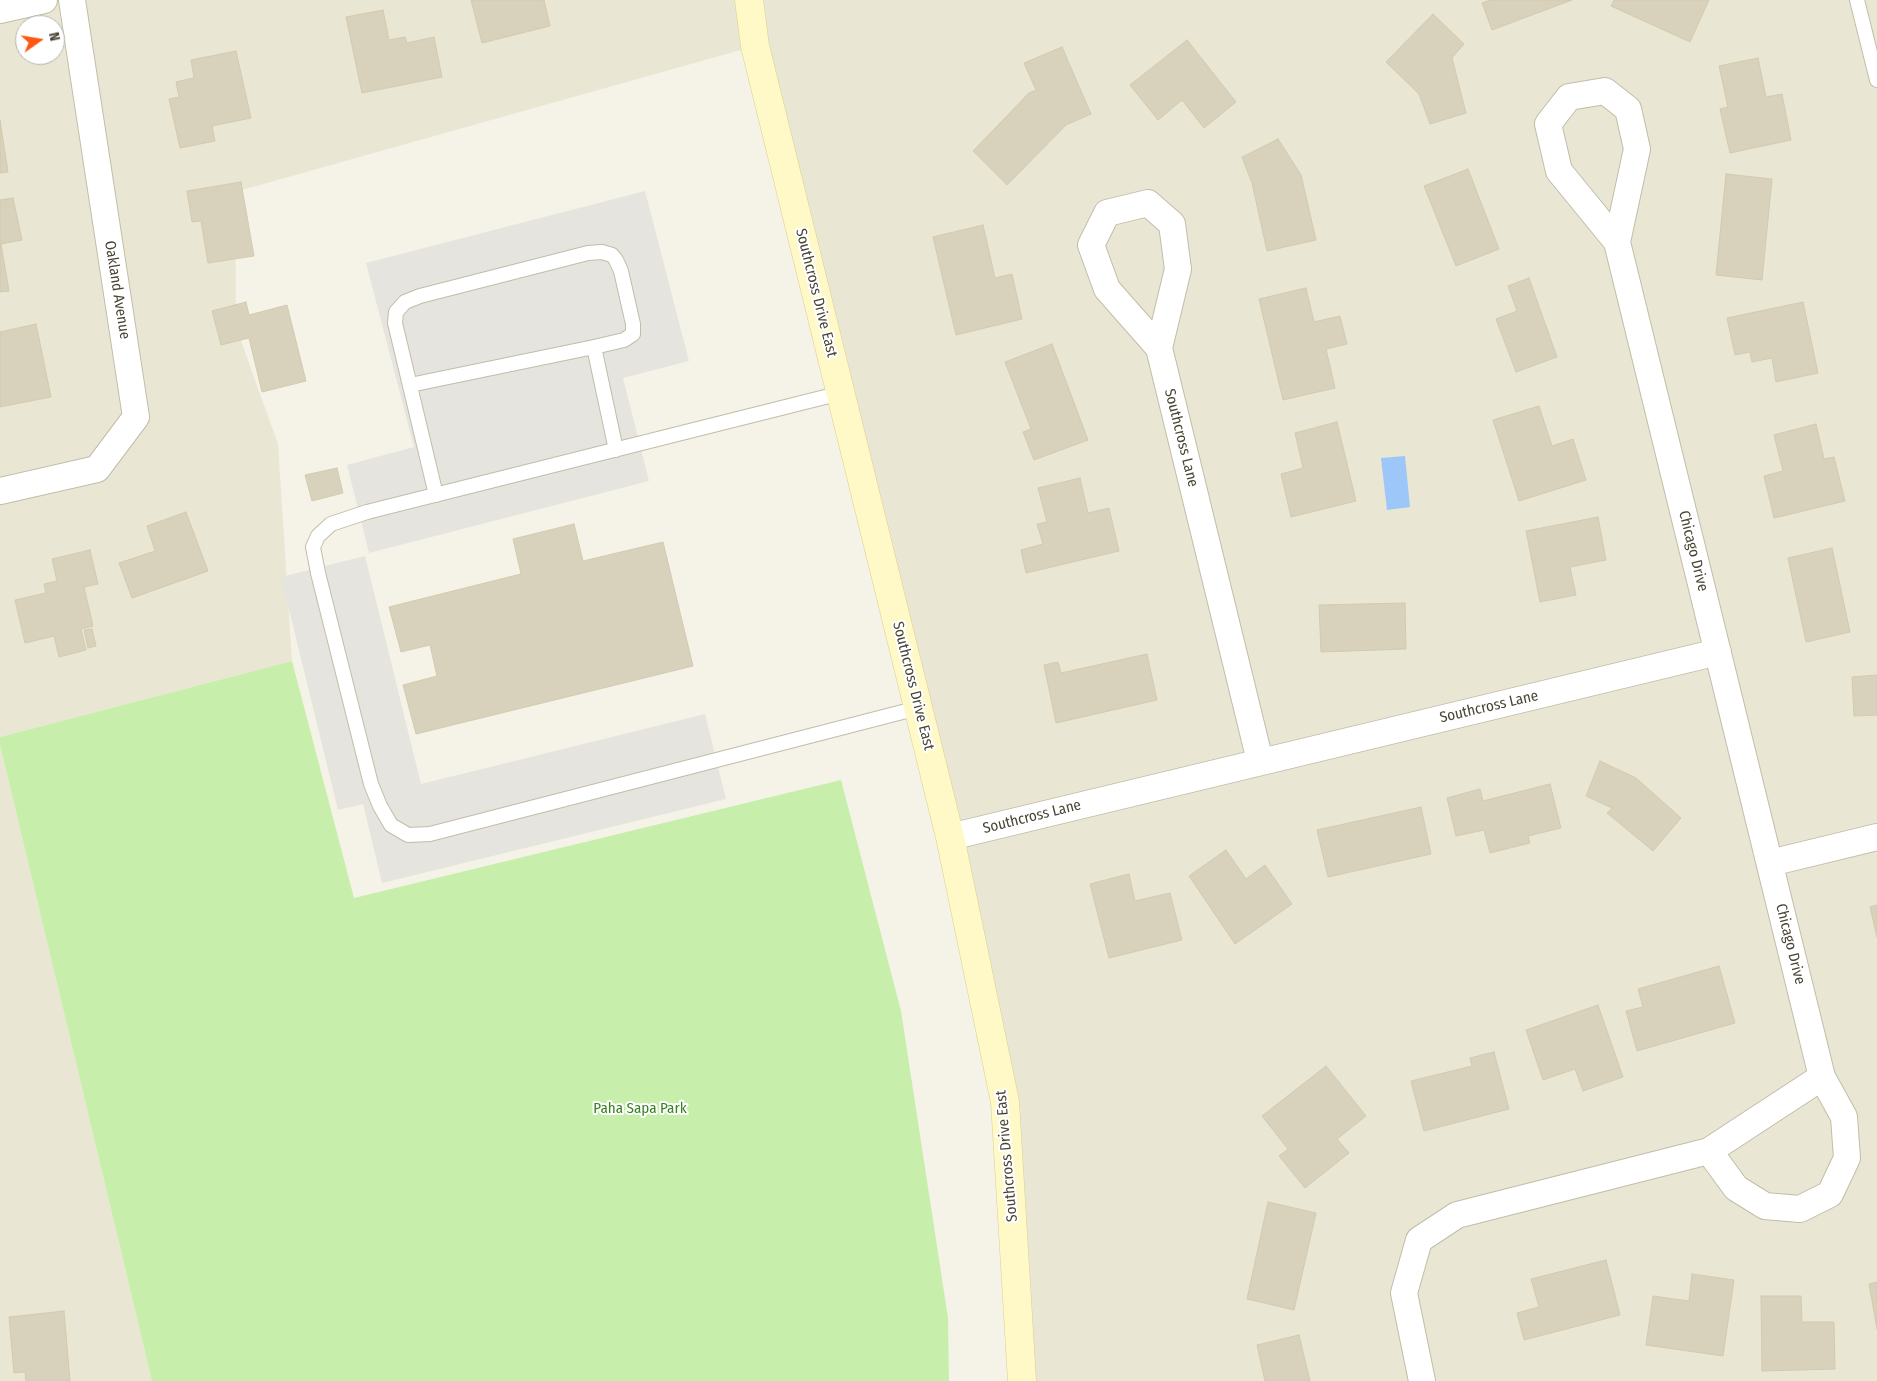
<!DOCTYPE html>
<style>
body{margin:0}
#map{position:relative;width:1877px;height:1381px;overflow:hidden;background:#f5f3e7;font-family:"Fira Sans Condensed",sans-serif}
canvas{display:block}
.north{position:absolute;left:15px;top:15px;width:50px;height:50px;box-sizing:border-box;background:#fff;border:1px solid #b6b4ae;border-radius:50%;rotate:77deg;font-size:14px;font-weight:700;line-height:20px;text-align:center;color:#494435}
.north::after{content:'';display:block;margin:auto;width:18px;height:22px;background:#ff5814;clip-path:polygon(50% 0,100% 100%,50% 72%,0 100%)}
</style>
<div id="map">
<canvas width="1877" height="1381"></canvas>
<div class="north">N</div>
</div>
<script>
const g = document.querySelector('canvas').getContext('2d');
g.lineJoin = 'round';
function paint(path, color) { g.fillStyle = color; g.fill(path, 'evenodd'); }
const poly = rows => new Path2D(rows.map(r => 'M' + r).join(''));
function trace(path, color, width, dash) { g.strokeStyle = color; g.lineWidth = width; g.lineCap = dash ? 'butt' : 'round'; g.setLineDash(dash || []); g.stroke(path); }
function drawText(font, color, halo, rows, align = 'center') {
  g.font = font + ' "Fira Sans Condensed",sans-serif'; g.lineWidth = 4; g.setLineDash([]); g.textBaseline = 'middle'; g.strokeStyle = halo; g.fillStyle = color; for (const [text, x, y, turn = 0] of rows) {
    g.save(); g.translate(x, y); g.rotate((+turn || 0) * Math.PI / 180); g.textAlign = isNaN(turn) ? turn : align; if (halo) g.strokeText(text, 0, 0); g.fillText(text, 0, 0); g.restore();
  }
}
paint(poly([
 [0,0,1877,0,1877,1381,1022,1381,1005,1102,755,46,235,192,236,327,278,444,292,661,0,737],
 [25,25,55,25,55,55,25,55],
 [0,745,152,1381,0,1381]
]), '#eae6d4');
paint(poly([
 [292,661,354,898,841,780,901,1011,948,1318,949,1381,152,1381,0,745,0,737]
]), '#c7eeab');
paint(poly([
 [645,191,689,361,623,378,649,481,369,553,347,465,414,447,366,263],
 [365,556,421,784,705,714,726,799,382,883,363,804,338,810,281,577]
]), '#e6e4df');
paint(poly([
 [1405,456,1410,507,1387,510,1381,458]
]), '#9dc6f9');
const building = poly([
 [471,0,544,0,550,26,482,43,471,0],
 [1490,0,1572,0,1492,30,1482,3,1490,0],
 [1614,0,1709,0,1690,42,1611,6,1614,0],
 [383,10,389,40,405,37,407,43,434,37,442,77,362,93,346,17,383,10],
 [1433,14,1464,44,1452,58,1466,113,1430,124,1419,94,1386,62,1433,14],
 [1187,40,1236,102,1204,128,1182,100,1158,120,1130,85,1187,40],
 [1062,47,1091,114,1066,125,1007,185,973,151,1029,93,1036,90,1024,63,1062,47],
 [236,51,251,118,212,126,215,141,180,148,169,99,179,97,176,82,194,78,191,60,236,51],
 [1758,58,1766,97,1782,94,1791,140,1730,153,1720,109,1728,107,1719,66,1758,58],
 [0,120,8,172,0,173,0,120],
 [1278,139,1301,175,1316,240,1267,251,1252,183,1242,157,1278,139],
 [1468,169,1499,249,1456,266,1424,186,1468,169],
 [1726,174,1772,179,1762,280,1716,275,1726,174],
 [241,182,254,256,208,263,201,221,192,222,187,191,241,182],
 [13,198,22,240,1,244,9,291,0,292,0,200,13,198],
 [983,225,995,278,1012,274,1022,319,956,335,933,237,983,225],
 [1529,278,1557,357,1516,372,1496,319,1517,311,1508,286,1529,278],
 [1306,288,1314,322,1340,316,1347,344,1326,349,1335,388,1283,400,1259,299,1306,288],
 [246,302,249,315,287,305,306,381,262,392,249,338,221,345,212,311,246,302],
 [1803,302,1818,373,1776,382,1772,358,1752,362,1750,352,1735,355,1727,318,1803,302],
 [36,324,51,397,0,407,0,332,36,324],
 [1052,344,1088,440,1034,460,1023,432,1031,429,1005,362,1052,344],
 [1539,406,1552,446,1573,439,1586,480,1519,501,1493,420,1539,406],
 [1337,422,1356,501,1291,517,1281,474,1303,468,1295,433,1337,422],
 [1816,424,1824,459,1834,457,1845,501,1774,518,1764,476,1783,471,1774,435,1816,424],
 [337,468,343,493,312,501,305,475,337,468],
 [1080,478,1088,513,1109,508,1119,551,1026,573,1021,550,1043,544,1037,524,1047,522,1038,488,1080,478],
 [186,512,208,571,132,598,119,563,155,551,147,526,186,512],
 [1598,517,1606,560,1570,567,1576,595,1540,602,1526,531,1598,517],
 [574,524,583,561,663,542,693,666,416,734,403,685,437,676,430,645,401,652,389,607,521,574,513,539,574,524],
 [1832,548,1850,632,1806,642,1788,558,1832,548],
 [90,550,98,584,84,587,93,626,81,629,86,650,59,657,54,636,25,643,15,600,46,593,44,584,57,581,52,559,90,550],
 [1405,603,1406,649,1321,652,1319,605,1405,603],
 [92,629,96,646,88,648,84,630,92,629],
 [1147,654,1157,700,1056,723,1044,665,1058,662,1061,673,1147,654],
 [1877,675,1877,715,1854,716,1852,677,1877,675],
 [1600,761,1636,778,1681,818,1653,851,1607,813,1612,808,1586,796,1600,761],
 [1550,784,1561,828,1528,836,1530,843,1490,853,1484,830,1456,836,1447,798,1480,789,1483,801,1550,784],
 [1421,807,1431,854,1328,877,1317,830,1421,807],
 [1226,850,1246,879,1265,865,1292,904,1235,944,1189,876,1226,850],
 [1129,874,1135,901,1170,893,1182,940,1109,958,1090,884,1129,874],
 [1877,905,1877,937,1870,907,1877,905],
 [1719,966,1735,1023,1637,1051,1626,1011,1643,1007,1638,989,1719,966],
 [1598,1005,1623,1077,1583,1091,1575,1069,1543,1080,1526,1030,1598,1005],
 [1494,1052,1509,1109,1424,1131,1411,1081,1472,1066,1470,1058,1494,1052],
 [1326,1066,1366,1116,1337,1139,1349,1153,1305,1188,1279,1156,1288,1149,1262,1116,1326,1066],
 [1268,1202,1316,1213,1294,1310,1247,1299,1268,1202],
 [1606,1260,1620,1315,1524,1340,1517,1313,1539,1307,1531,1279,1606,1260],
 [1692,1274,1734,1280,1723,1356,1646,1345,1653,1296,1689,1301,1692,1274],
 [1877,1282,1877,1329,1869,1284,1877,1282],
 [1761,1296,1801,1296,1802,1322,1834,1322,1835,1369,1762,1371,1761,1296],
 [64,1311,70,1381,26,1381,25,1372,14,1373,9,1317,64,1311],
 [1299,1335,1310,1381,1265,1381,1257,1345,1299,1335]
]);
paint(building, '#d8d1bb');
trace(building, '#d4caad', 1);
const lane = poly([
 [1857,0,1877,80],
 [410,385,594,347],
 [841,393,367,512,331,524,318,536,313,547,318,573,371,784,380,806,391,825,408,835,430,834,918,708],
 [436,495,395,323,396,312,405,302,420,296,588,253,602,252,612,255,616,260,621,271,633,324,633,334,624,340,594,347,616,450]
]);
const street = poly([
 [0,10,44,0],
 [1617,242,1559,171,1548,124,1569,97,1605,91,1628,109,1637,149,1617,242,1822,1077,1844,1117,1847,1158,1830,1194,1800,1209,1765,1206,1736,1188,1709,1151],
 [1159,348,1107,289,1091,245,1107,213,1148,203,1172,224,1178,269,1159,348,1260,761],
 [0,491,97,469,136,417,72,0],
 [950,837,1718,652],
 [1770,863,1877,837],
 [1422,1381,1404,1293,1419,1240,1457,1215,1709,1151,1822,1077]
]);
const secondary = poly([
 [749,0,755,46,950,837,1005,1102,1022,1381]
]);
trace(lane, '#c2bda8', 16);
trace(street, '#c2bda8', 28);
trace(secondary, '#dad191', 29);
trace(lane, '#fff', 14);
trace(street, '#fff', 26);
trace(secondary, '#fff9c7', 28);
drawText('15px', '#494435', '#fff', [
 ["Oakland Avenue",117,290,81],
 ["Southcross Drive East",816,293,76],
 ["Southcross Lane",1181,438,76],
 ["Chicago Drive",1693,551,76],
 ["Southcross Drive East",913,686,76],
 ["Southcross Lane",1489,707,-13],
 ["Southcross Lane",1032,817,-14],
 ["Chicago Drive",1790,944,76],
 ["Southcross Drive East",1007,1156,-95]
]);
drawText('15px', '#388321', '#fff', [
 ["Paha Sapa Park",640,1109]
]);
</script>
